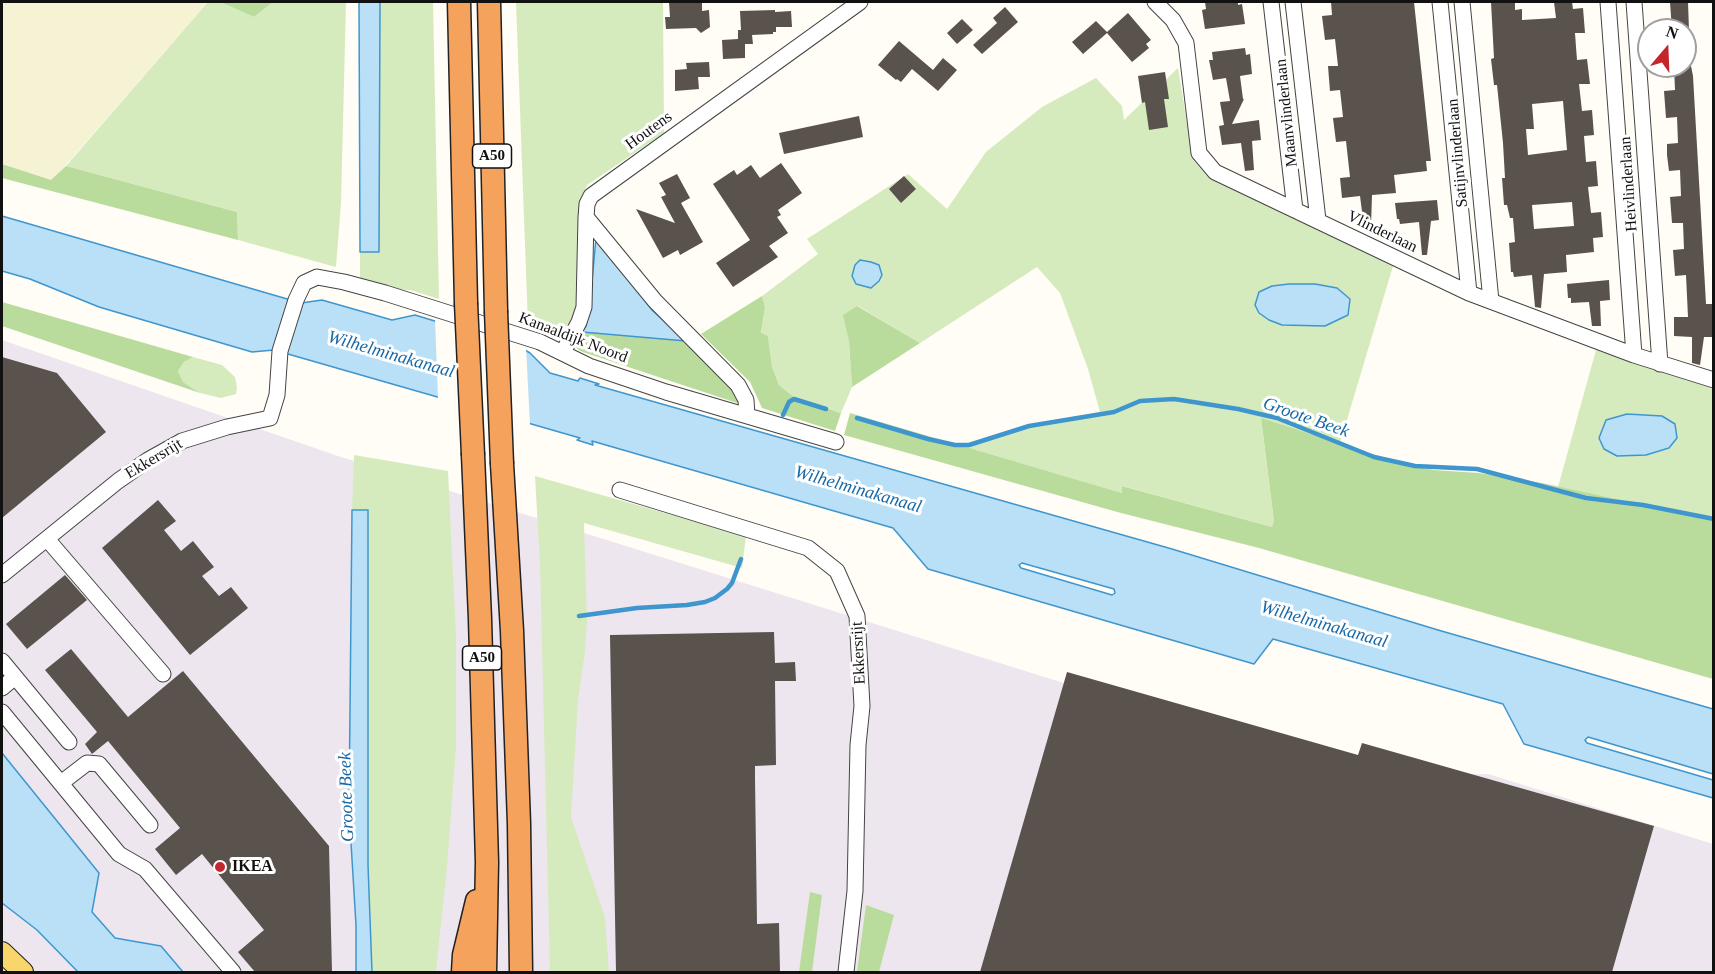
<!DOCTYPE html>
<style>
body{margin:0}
#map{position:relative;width:1715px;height:974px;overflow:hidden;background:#fffdf5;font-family:"Times New Roman",serif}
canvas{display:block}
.frame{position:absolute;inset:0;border:3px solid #111;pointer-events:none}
.north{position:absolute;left:1637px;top:18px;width:60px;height:60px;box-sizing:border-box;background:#fff;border:2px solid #a0a0a0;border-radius:50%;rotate:19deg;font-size:16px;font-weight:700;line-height:24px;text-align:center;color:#111}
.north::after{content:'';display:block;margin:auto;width:21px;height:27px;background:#c4262e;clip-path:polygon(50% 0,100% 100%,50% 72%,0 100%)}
</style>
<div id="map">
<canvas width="1715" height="974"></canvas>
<div class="frame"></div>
<div class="north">N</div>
</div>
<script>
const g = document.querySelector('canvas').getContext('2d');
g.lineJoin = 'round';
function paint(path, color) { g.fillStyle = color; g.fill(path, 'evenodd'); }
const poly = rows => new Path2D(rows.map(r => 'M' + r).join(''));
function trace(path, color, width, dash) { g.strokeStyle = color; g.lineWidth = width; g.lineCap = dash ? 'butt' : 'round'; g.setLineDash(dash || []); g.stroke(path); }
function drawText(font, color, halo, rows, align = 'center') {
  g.font = font + ' "Times New Roman",serif'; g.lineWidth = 6; g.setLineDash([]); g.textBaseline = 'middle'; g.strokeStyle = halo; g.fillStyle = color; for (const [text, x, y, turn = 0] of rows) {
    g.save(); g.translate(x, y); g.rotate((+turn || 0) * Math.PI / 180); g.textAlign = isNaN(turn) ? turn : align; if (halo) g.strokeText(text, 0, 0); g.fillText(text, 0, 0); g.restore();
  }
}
paint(poly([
 [2,340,335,455,1361,776,1488,774,1713,844,1713,972,2,972]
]), '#eee6ef');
paint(poly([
 [2,2,208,2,52,181,2,164]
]), '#f6f3d4');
paint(poly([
 [208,2,220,2,254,17,273,2,346,2,341,203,336,267,238,240,237,212,66,166],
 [380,2,433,2,439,299,410,290,381,289,360,283,360,252,379,252],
 [516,2,663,2,664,133,587,185,583,195,578,236,579,309,566,332,556,333,528,325],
 [1178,68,1193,160,1207,176,1393,266,1340,443,1261,419,1274,521,1272,527,1123,486,1122,493,964,447,1002,433,1055,420,1100,412,1088,369,1060,293,1037,267,920,343,858,306,844,315,849,341,852,387,841,413,795,398,779,385,772,367,768,336,761,334,765,307,762,296,818,254,807,239,908,174,947,209,986,152,1042,107,1096,78,1122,106,1124,120],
 [1596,350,1713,387,1713,520,1558,487],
 [1677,438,1669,449,1646,455,1617,456,1604,449],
 [193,357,222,365,235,377,237,387,236,394,221,398,200,393,183,382,178,371,184,362],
 [354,455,448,471,456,636,456,747,447,867,436,972,372,972,368,866,368,511,352,510],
 [535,476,746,536,742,568,584,523,587,621,585,651,578,701,571,817,605,917,609,972,550,972,540,565]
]), '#d5ebbd');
paint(poly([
 [220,2,273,2,254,17],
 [2,164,51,180,66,166,237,212,238,240,2,178],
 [762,296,765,307,761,333,768,336,772,367,779,385,795,398,841,413,835,431,762,408,750,382,701,334],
 [2,302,193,357,184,362,178,371,183,382,200,393,2,326],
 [857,306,920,343,852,387,849,341,843,315],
 [582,332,686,341,728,378,740,404,580,351,576,347],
 [850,413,1122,493,1122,486,1272,527,1274,521,1261,418,1404,464,1434,470,1479,473,1542,483,1713,520,1713,679,1259,548,1121,513,844,435],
 [810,892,822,895,812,972,799,972],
 [866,905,894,915,879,972,857,972]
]), '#b9dc9c');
const water = poly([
 [359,2,380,2,379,252,360,252,359,2],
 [2,216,301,303,322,300,392,320,415,315,520,347,530,353,550,373,578,381,580,378,599,384,595,385,1172,549,1438,630,1713,709,1713,774,1588,737,1585,740,1587,743,1713,780,1713,798,1524,744,1503,704,1273,639,1254,664,928,569,893,528,592,441,593,445,577,440,580,438,274,350,252,352,99,307,30,279,2,271,2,216],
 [1022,563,1114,589,1115,593,1112,595,1021,568,1019,565,1022,563],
 [596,238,613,256,652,310,686,341,582,332,586,326,591,292,596,238],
 [860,260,871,262,879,265,882,275,879,281,871,288,856,284,852,276,855,265,860,260],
 [1289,284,1315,284,1337,288,1350,299,1348,315,1325,326,1282,325,1269,320,1259,313,1255,305,1259,292,1272,286,1289,284],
 [1627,414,1662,416,1675,424,1677,438,1669,448,1646,455,1617,456,1604,449,1599,438,1606,420,1627,414],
 [352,510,368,510,368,865,372,972,356,972,356,925,349,810,352,510],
 [2,753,99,873,92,912,115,938,161,946,183,972,78,972,37,930,2,903,2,753]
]);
paint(water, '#b9e0f7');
trace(water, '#3f96cf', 1.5);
paint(poly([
 [435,318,526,347,530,426,438,399]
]), '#fffdf5');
trace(poly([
 [783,415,789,402,794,399,826,409],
 [857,418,928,439,955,445,969,445,1029,426,1114,412,1140,401,1174,399,1238,409,1277,418,1374,457,1415,466,1477,469,1586,498,1643,505,1714,519],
 [579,616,637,608,687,605,705,602,715,598,727,589,732,583,741,559]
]), '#3f96cf', 4.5);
paint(poly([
 [669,2,702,2,702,11,709,10,710,27,701,33,696,28,666,29,665,17,670,17],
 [1205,2,1238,2,1238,5,1242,4,1245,24,1205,29,1202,10,1206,9],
 [1331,2,1414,2,1431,161,1426,161,1427,171,1394,175,1396,193,1372,195,1371,227,1364,227,1360,196,1342,198,1340,178,1350,177,1346,141,1336,142,1333,118,1343,117,1340,90,1330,91,1329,79,1328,66,1338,66,1335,39,1325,40,1322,16,1332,15],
 [1491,2,1515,3,1515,10,1522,9,1522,20,1556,18,1554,2,1572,2,1573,9,1583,8,1585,33,1575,33,1576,47,1577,60,1587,59,1590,84,1579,84,1582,111,1592,110,1594,135,1584,136,1586,162,1596,161,1598,186,1588,187,1591,213,1601,212,1603,237,1593,238,1594,252,1566,255,1567,272,1544,274,1541,308,1535,307,1532,275,1514,277,1513,272,1511,272,1509,243,1515,242,1513,218,1510,218,1507,205,1504,205,1502,178,1505,178,1503,143,1497,85,1494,85,1491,59,1494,58],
 [1563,101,1567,150,1528,155,1526,129,1534,129,1532,104],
 [1572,202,1574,226,1534,229,1532,205],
 [1670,2,1688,2,1689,30,1672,30],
 [1005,7,1018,22,982,54,973,45,997,23,993,18],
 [775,10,775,12,791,11,792,27,776,27,776,32,773,32,773,34,752,35,753,44,745,44,745,58,723,59,722,40,738,39,738,30,741,30,740,11],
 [1128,13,1151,40,1146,44,1149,48,1132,62,1107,33,1083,54,1072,42,1096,21,1107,32],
 [962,19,973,30,957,44,947,33],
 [899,41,933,70,943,58,957,70,938,91,912,69,901,82,897,79,896,80,878,65],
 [1245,48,1246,55,1250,54,1252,74,1240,76,1243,99,1244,99,1232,124,1259,120,1261,140,1252,141,1254,170,1245,171,1241,143,1222,145,1219,126,1224,125,1220,102,1230,101,1226,78,1213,80,1209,60,1213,60,1212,52],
 [709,62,710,77,698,77,699,89,675,91,675,70,687,69,686,63],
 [1674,66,1691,66,1693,76,1706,304,1713,304,1713,337,1704,337,1700,365,1692,363,1692,337,1674,336,1674,317,1688,317,1686,275,1675,276,1673,250,1684,249,1683,223,1672,223,1670,197,1681,196,1680,170,1669,171,1667,155,1667,144,1678,143,1677,117,1666,118,1664,91,1675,90],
 [1165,72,1169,99,1164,99,1168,127,1149,130,1145,102,1142,103,1138,76],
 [859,116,863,137,784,154,779,133],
 [781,163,802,193,778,210,781,215,777,217,788,233,769,246,778,257,733,287,716,263,750,240,713,184,734,170,737,175,751,165,760,178],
 [677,174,690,198,681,203,703,242,680,255,678,250,663,258,636,209,675,223,661,197,666,195,659,183],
 [904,176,916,189,901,203,889,189],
 [1437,200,1439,220,1431,221,1427,255,1422,255,1419,222,1400,224,1399,219,1397,219,1395,203],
 [1609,280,1610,300,1600,301,1601,326,1592,326,1589,302,1571,303,1571,298,1568,298,1567,284],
 [2,357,57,373,106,432,2,518],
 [158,500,176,521,164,530,173,541,181,551,193,541,214,567,202,576,219,596,231,587,248,608,190,655,102,548],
 [65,575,87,600,27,649,6,624],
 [774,632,775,663,795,662,796,681,775,681,776,765,755,766,755,778,757,924,779,923,780,972,616,972,610,635],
 [71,649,128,717,183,671,329,846,332,972,255,972,238,952,264,930,202,854,176,875,155,849,180,828,108,741,92,754,85,744,97,732,45,670],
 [1067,672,1358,755,1362,743,1654,826,1612,972,980,972]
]), '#5a524d');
const minor = poly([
 [1155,2,1173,20,1186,43,1199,153,1215,172,1469,293,1634,355,1714,380],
 [1271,2,1295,210],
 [1293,2,1318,220],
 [1440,2,1469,293],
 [1462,2,1491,301],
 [1608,2,1634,355],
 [1634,2,1660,364],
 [586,217,655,301,738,385,746,400,747,416],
 [563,352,579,322,584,307,586,217,587,204,591,196,860,2],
 [620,490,808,548,837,571,857,616,862,706,858,745,855,891,846,972],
 [47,539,163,674],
 [2,575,118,481,148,460,182,441,227,427,270,418,277,395,280,351,296,300,304,283,317,277,344,282,385,293,540,342,589,366,666,392,836,442],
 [2,661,69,742],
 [2,688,15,677],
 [2,712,119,854,145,869,233,972],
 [61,783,87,763,99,764,150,825]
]);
const major = poly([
 [2,952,23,972]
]);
const highway = poly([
 [459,2,466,303],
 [489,2,496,311],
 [473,455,480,619,487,862,485,972],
 [502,464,512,631,519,824,521,972],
 [463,972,464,955,477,901]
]);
trace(minor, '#444', 17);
trace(major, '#222', 22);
trace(highway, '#222', 25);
trace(minor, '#fff', 15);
trace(major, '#f9d66b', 20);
trace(highway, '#f5a25d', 22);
const highwayBridge = poly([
 [466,303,473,455],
 [496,311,502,464]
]);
trace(highwayBridge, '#222', 25, []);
trace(highwayBridge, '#f5a25d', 22);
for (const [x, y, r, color] of [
 [220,867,6,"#c4262e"]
]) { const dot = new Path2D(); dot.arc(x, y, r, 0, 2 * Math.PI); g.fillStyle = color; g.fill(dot); trace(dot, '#fff', 2); }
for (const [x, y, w] of [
 [492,156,39],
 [482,658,39]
]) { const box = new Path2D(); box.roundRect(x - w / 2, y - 12, w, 24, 4.5); g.fillStyle = '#fff'; g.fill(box); trace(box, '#111', 1.5); }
drawText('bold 15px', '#111', null, [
 ["A50",492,156],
 ["A50",482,658]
]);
drawText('16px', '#111', '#fff', [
 ["Maanvlinderlaan",1287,113,-96],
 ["Houtens",649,131,-36],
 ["Satijnvlinderlaan",1458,153,-95],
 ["Heivlinderlaan",1629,184,-94],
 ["Vlinderlaan",1382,232,26],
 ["Kanaaldijk Noord",573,338,21],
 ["Ekkersrijt",154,459,-31],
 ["Ekkersrijt",859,653,-93]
]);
drawText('bold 16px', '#111', '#fff', [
 ["IKEA",232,867]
], 'left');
drawText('italic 18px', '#1768a6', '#fff', [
 ["Wilhelminakanaal",391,355,16],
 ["Groote Beek",1306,418,19],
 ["Wilhelminakanaal",858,490,16],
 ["Wilhelminakanaal",1324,625,16],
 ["Groote Beek",347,797,-92]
]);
</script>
